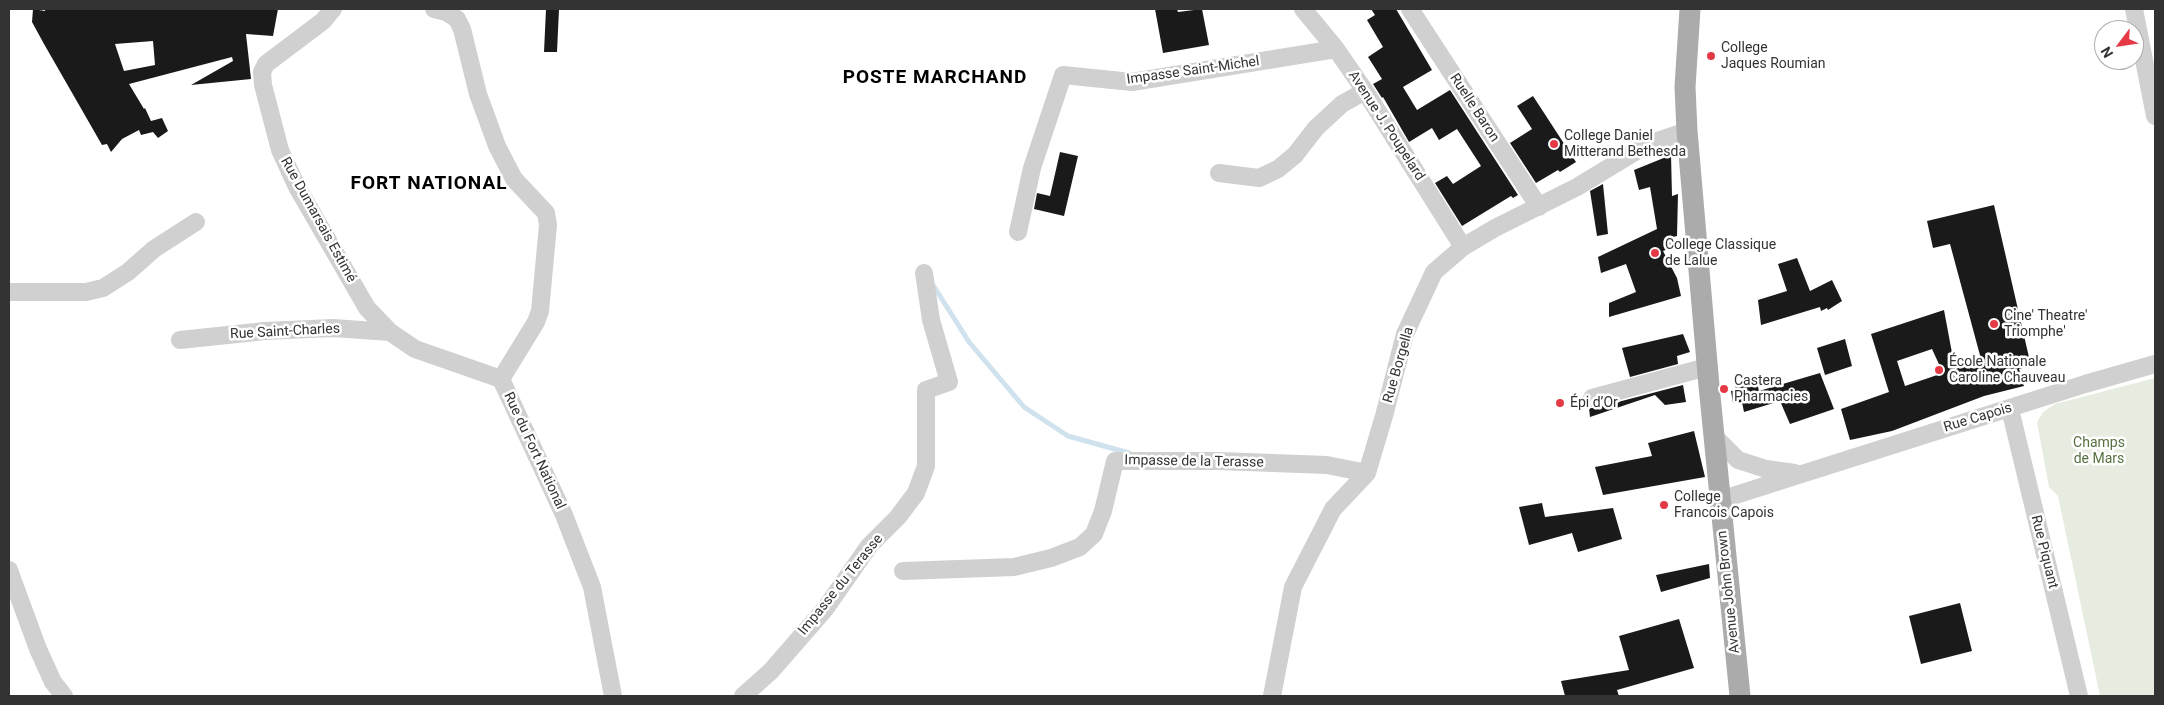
<!DOCTYPE html>
<html>
<head>
<meta charset="utf-8">
<style>
  body { margin:0 }
  #map { position:relative; width:2164px; height:705px; overflow:hidden; background:#fff; font-family:Roboto,sans-serif }
  canvas { display:block }
  .frame { position:absolute; inset:0; border:10px solid #333; pointer-events:none }
  .north { position:absolute; left:2094px; top:20px; width:50px; height:50px; box-sizing:border-box; background:#fff; border:1px solid #adadad; border-radius:50%; rotate:239deg; font-size:14px; font-weight:700; line-height:20px; text-align:center; color:#333 }
  .north::after { content:''; display:block; margin:auto; width:18px; height:22px; background:#e63946; clip-path:polygon(50% 0,100% 100%,50% 72%,0 100%) }
</style>
</head>
<body>
<div id="map">
<canvas width="2164" height="705"></canvas>
<div class="frame"></div>
<div class="north">N</div>
</div>
<script>
const ctx = document.querySelector('canvas').getContext('2d');
ctx.lineJoin = 'round';
function fill(path, color) {
  ctx.fillStyle = color;
  ctx.fill(path, 'evenodd');
}
function toPath(rows) {
  const path = new Path2D();
  for (const r of rows) {
    path.moveTo(r[0], r[1]);
    for (let i = 2; i < r.length; i += 2) path.lineTo(r[i], r[i + 1]);
  }
  return path;
}
function stroke(path, color, width, dash) {
  ctx.strokeStyle = color;
  ctx.lineWidth = width;
  ctx.lineCap = dash ? 'butt' : 'round';
  ctx.setLineDash(dash || []);
  ctx.stroke(path);
}
function drawText(font, color, halo, rows, align = 'center') {
  ctx.font = font + ' Roboto,sans-serif';
  ctx.lineWidth = 5;
  ctx.setLineDash([]);
  ctx.textBaseline = 'middle';
  ctx.strokeStyle = halo;
  ctx.fillStyle = color;
  for (const [text, x, y, turn = 0] of rows) {
    ctx.save();
    ctx.translate(x, y);
    ctx.rotate((+turn || 0) * Math.PI / 180);
    ctx.textAlign = isNaN(turn) ? turn : align;
    if (halo) ctx.strokeText(text, 0, 0);
    ctx.fillText(text, 0, 0);
    ctx.restore();
  }
}
const green = toPath([
  [2155,378,2155,696,2100,696,2058,496,2049,487,2037,422,2043,412,2055,404]
]);
const stream = toPath([
  [933,285,969,342,1024,407,1068,436,1129,453]
]);
const building = toPath([
  [33,9,45,11,45,9,278,9,273,36,246,34,251,79,191,85,233,61,232,57,129,84,144,109,145,108,151,121,162,118,168,131,158,138,153,132,141,135,139,130,122,139,111,152,107,144,102,145,44,44,32,22],
  [153,41,155,65,124,71,115,44],
  [546,9,559,9,557,52,544,52],
  [1155,9,1177,9,1178,12,1202,9,1209,45,1163,53],
  [1371,9,1396,9,1432,70,1403,87,1417,110,1450,90,1518,195,1513,198,1511,196,1462,226,1435,183,1447,176,1453,184,1481,166,1457,129,1439,140,1432,128,1409,142,1383,97,1382,98,1373,84,1382,79,1368,57,1383,47,1367,20,1375,15],
  [1533,96,1576,162,1560,172,1558,170,1536,183,1510,143,1532,129,1517,106],
  [1060,152,1078,156,1064,216,1034,209,1037,193,1050,196],
  [1671,155,1672,196,1678,194,1677,236,1673,237,1674,247,1663,251,1677,278,1681,296,1609,317,1609,303,1636,292,1626,264,1601,273,1598,257,1657,229,1650,187,1639,190,1634,170],
  [1603,184,1608,234,1597,236,1590,191],
  [1994,205,2031,366,2019,369,2024,386,1984,396,1892,431,1850,440,1841,409,1889,392,1871,334,1944,310,1955,369,1981,359,1950,244,1933,248,1927,221],
  [1932,349,1943,373,1905,386,1897,361],
  [1797,258,1810,291,1832,280,1842,301,1828,310,1827,308,1821,311,1820,307,1761,325,1758,300,1787,291,1778,264],
  [1683,334,1690,352,1677,356,1678,364,1630,377,1622,348],
  [1845,339,1852,366,1825,375,1817,348],
  [1820,373,1834,409,1790,424,1780,401,1744,412,1742,402,1733,403,1731,391,1736,390,1735,385,1757,383,1759,391],
  [1683,385,1686,402,1665,405,1655,395,1590,417,1589,408,1595,408],
  [1694,431,1705,477,1603,495,1595,467,1652,456,1648,443],
  [1542,503,1545,517,1613,508,1622,539,1578,552,1572,533,1529,545,1519,507],
  [1709,564,1710,578,1661,592,1656,575],
  [1960,603,1972,651,1921,664,1909,616],
  [1679,619,1694,668,1617,690,1619,696,1565,696,1561,681,1629,670,1619,636]
]);
const minor = toPath([
  [333,9,323,21,266,64,262,72,263,85,280,150,297,187,367,308,390,332,415,349,501,379],
  [434,9,446,12,457,19,462,29,478,94,497,146,514,179,546,213,548,225,540,311,536,322,501,379,564,515,592,587,613,696],
  [1303,9,1336,49,1365,91,1463,247],
  [1410,9,1539,207],
  [2134,9,2155,116],
  [1219,173,1259,178,1278,169,1295,155,1316,128,1342,104,1365,91],
  [1018,232,1032,168,1063,75,1132,82,1336,49],
  [9,292,86,292,103,288,128,272,154,249,196,222],
  [180,340,265,331,333,328,390,332],
  [1592,398,1707,367],
  [2010,409,2079,696],
  [1715,437,1738,460,1766,469,1795,473],
  [1720,500,2085,384,2155,364],
  [9,570,38,649,53,682,64,696],
  [903,571,1014,567,1051,558,1080,547,1094,534,1103,511,1115,461,1219,461,1327,465,1367,473],
  [743,696,771,671,825,609,869,546,898,517,916,493,926,466,926,390,949,382,931,320,924,273],
  [1272,696,1293,587,1333,509,1367,473,1384,416,1405,334,1434,272,1463,247,1495,228,1577,187,1648,144,1687,131]
]);
const major = toPath([
  [1690,9,1685,87,1687,131,1709,386,1740,696]
]);
const markers = [
  [1711,56,5,"#e63946"],
  [1554,144,5,"#e63946"],
  [1655,253,5,"#e63946"],
  [1994,324,5,"#e63946"],
  [1939,370,5,"#e63946"],
  [1724,389,5,"#e63946"],
  [1560,403,5,"#e63946"],
  [1664,505,5,"#e63946"]
];
const poiNames = [
  ["College",1721,48],
  ["Jaques Roumian",1721,64],
  ["College Daniel",1564,136],
  ["Mitterand Bethesda",1564,152],
  ["College Classique",1665,245],
  ["de Lalue",1665,261],
  ["Cine' Theatre'",2004,316],
  ["Triomphe'",2004,332],
  ["École Nationale",1949,362],
  ["Caroline Chauveau",1949,378],
  ["Castera",1734,381],
  ["Pharmacies",1734,397],
  ["Épi d’Or",1570,403],
  ["College",1674,497],
  ["Francois Capois",1674,513]
];
const streetNames = [
  ["Impasse Saint-Michel",1193,71,-8],
  ["Ruelle Baron",1474,108,57],
  ["Avenue J. Poupelard",1386,126,57],
  ["Rue Dumarsais Estimé",318,220,61],
  ["Rue Saint-Charles",285,332,-3],
  ["Rue Borgella",1399,365,-74],
  ["Rue Capois",1978,418,-17],
  ["Rue du Fort National",534,451,65],
  ["Impasse de la Terasse",1194,462,1],
  ["Rue Piquant",2044,552,76],
  ["Impasse du Terasse",841,585,-51],
  ["Avenue John Brown",1729,592,-96]
];
const parkNames = [
  ["Champs",2099,443],
  ["de Mars",2099,459]
];
const districtNames = [
  ["POSTE MARCHAND",935,78],
  ["FORT NATIONAL",429,184]
];
fill(green, '#e6ecdf');
stroke(stream, '#cfe2ee', 5);
fill(building, '#1a1a1a');
stroke(minor, '#d0d0d0', 18);
stroke(major, '#ababab', 21);
for (const [x, y, r, color] of markers) {
  const dot = new Path2D();
  dot.arc(x, y, r, 0, 2 * Math.PI);
  ctx.fillStyle = color;
  ctx.fill(dot);
  stroke(dot, '#fff', 2);
}
drawText('14px', '#333', '#fff', poiNames, 'left');
drawText('14px', '#333', '#fff', streetNames);
drawText('14px', '#56703f', '#fff', parkNames);
ctx.letterSpacing = '1px';
drawText('bold 19px', '#000', '#fff', districtNames);
ctx.letterSpacing = '0px';
</script>
</body>
</html>
